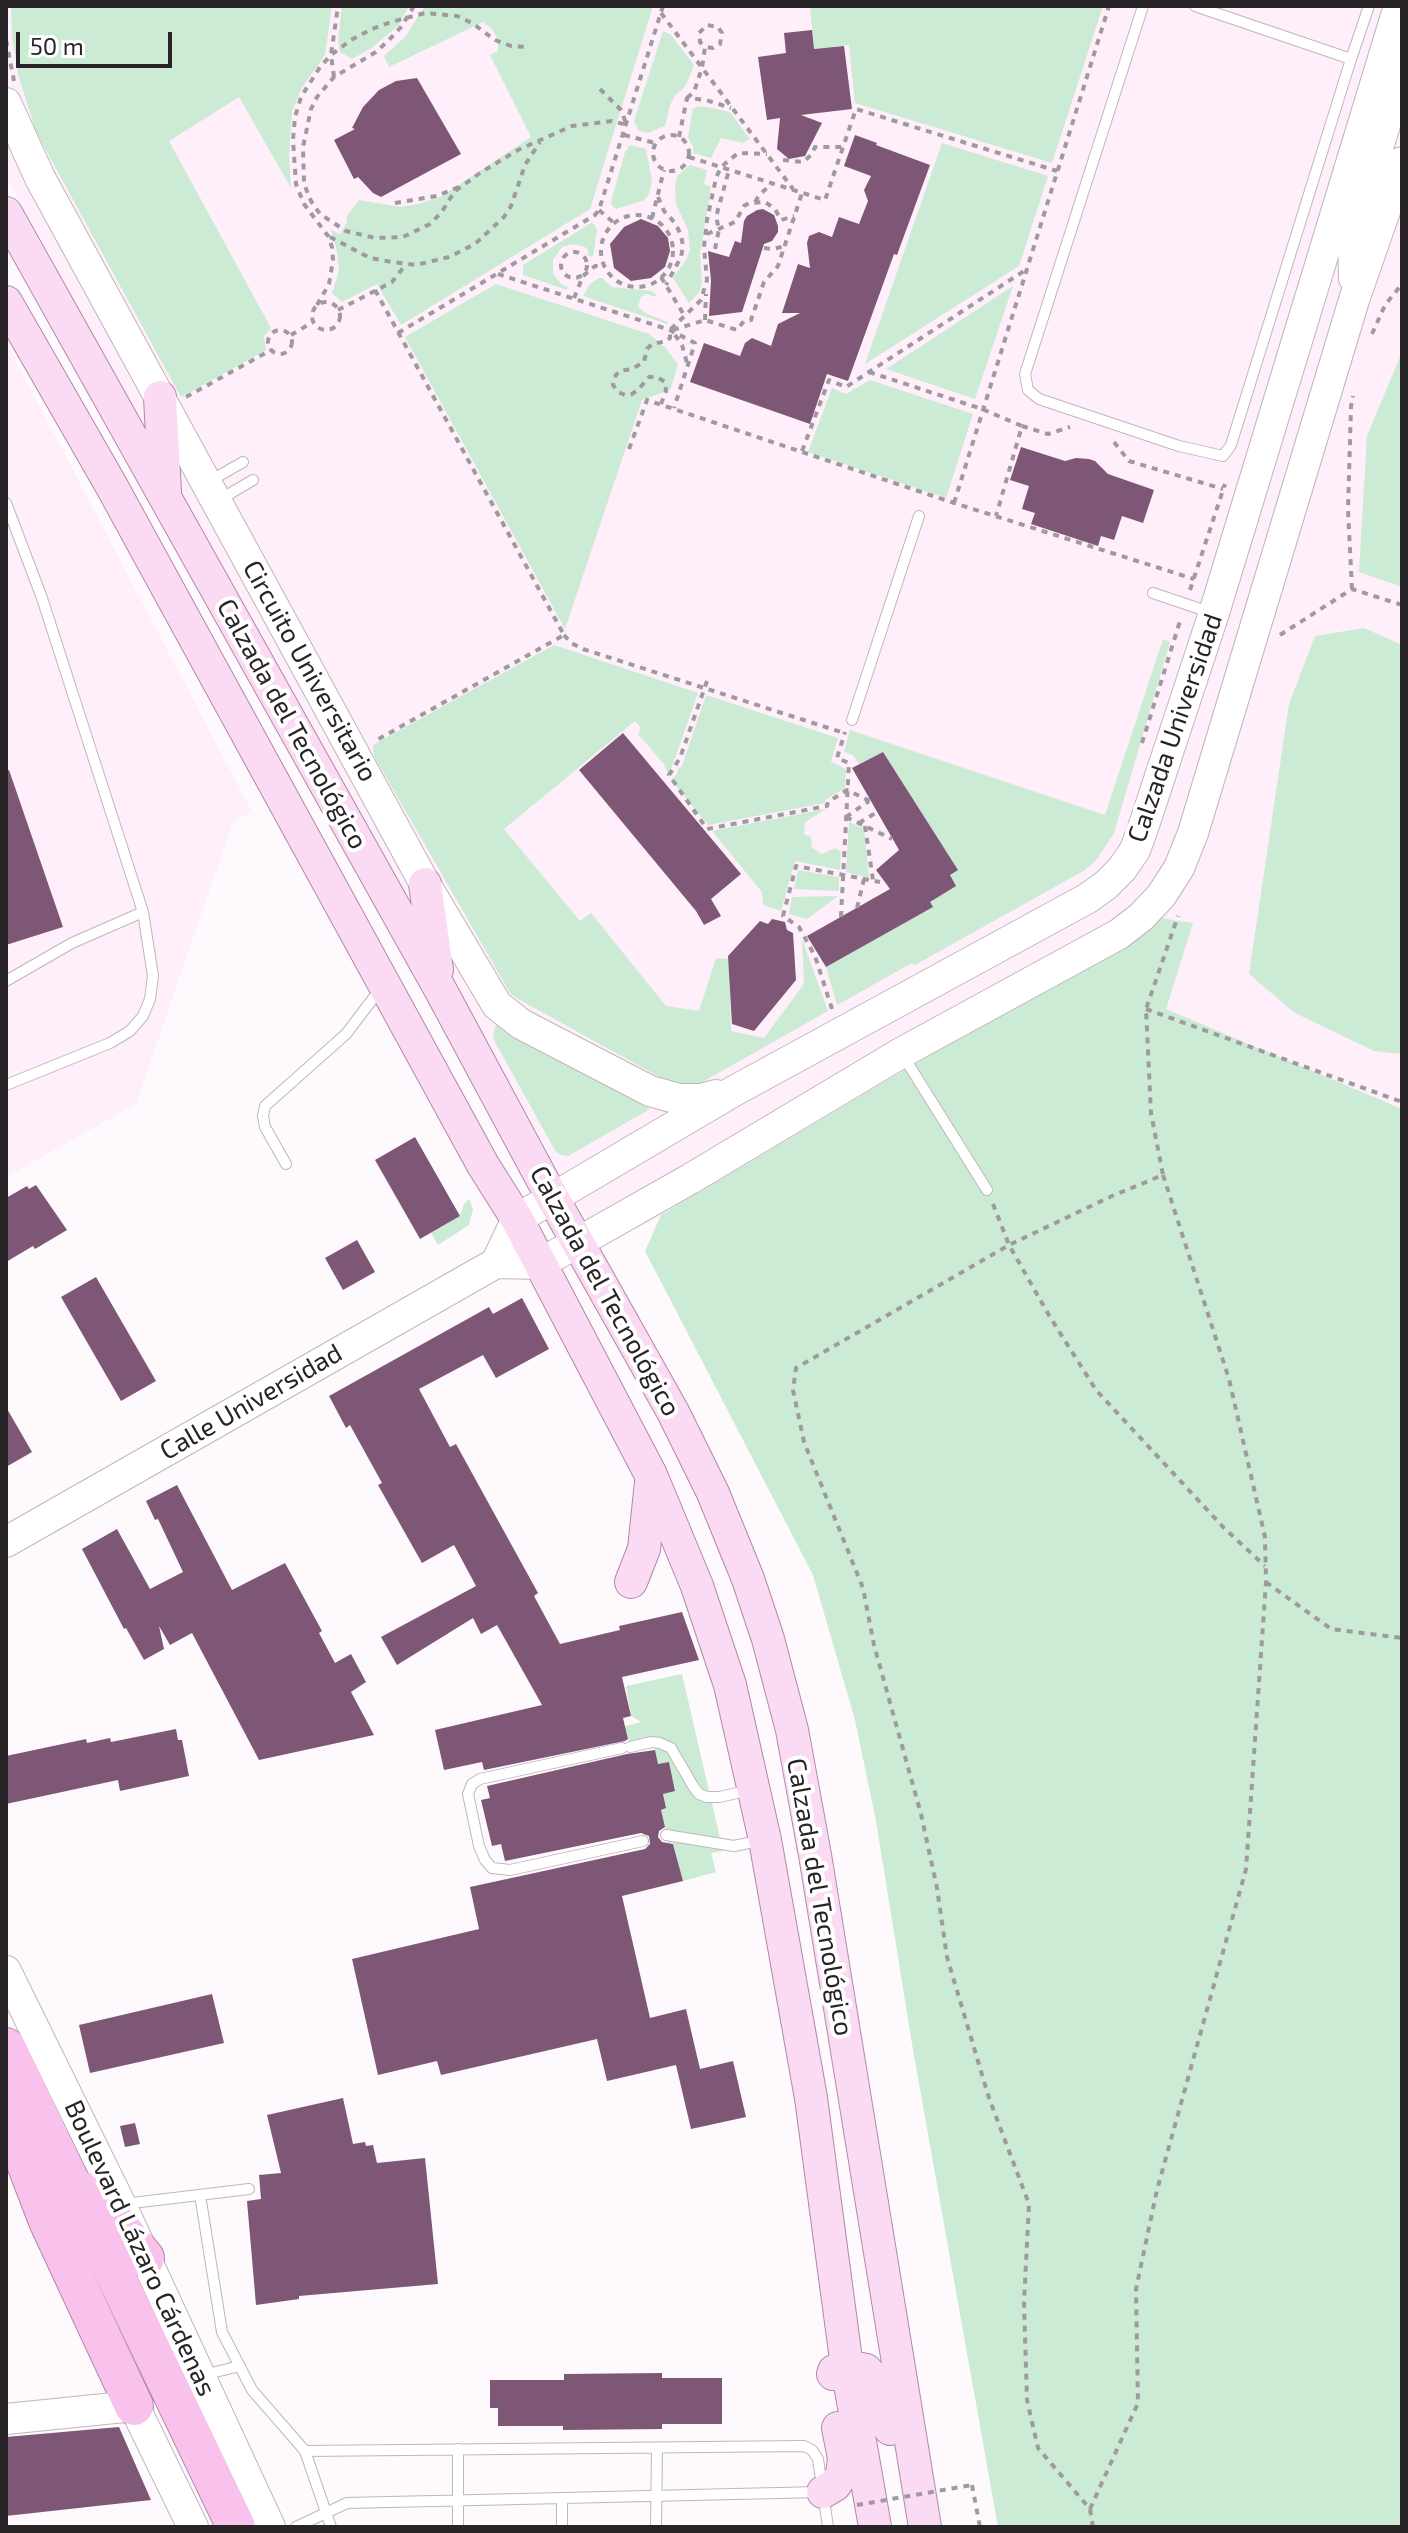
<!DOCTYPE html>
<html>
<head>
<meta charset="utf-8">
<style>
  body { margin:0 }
  #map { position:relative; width:1408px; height:2533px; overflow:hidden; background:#fef9fd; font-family:"Exo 2",sans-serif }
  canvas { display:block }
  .frame { position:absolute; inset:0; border:8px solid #272326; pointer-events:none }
  .scale { position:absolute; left:16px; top:32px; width:156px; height:36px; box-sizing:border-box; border:4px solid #272326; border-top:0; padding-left:10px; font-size:24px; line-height:28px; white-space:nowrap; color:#272326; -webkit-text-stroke:6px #fff; paint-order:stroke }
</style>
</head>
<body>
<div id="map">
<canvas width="1408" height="2533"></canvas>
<div class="frame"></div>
<div class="scale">50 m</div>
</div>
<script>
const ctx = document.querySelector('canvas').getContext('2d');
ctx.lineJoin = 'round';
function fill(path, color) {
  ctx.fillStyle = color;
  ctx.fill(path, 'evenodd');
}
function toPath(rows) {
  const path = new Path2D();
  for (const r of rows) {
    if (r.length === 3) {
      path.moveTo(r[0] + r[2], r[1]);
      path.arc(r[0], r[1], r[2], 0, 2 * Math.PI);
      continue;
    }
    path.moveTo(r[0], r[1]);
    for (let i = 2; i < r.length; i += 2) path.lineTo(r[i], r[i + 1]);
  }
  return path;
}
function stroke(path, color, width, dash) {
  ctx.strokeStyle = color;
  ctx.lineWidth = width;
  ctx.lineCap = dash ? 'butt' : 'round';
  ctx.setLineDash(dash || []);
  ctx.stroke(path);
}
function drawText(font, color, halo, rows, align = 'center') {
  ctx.font = font + ' "Exo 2",sans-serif';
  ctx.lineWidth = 8;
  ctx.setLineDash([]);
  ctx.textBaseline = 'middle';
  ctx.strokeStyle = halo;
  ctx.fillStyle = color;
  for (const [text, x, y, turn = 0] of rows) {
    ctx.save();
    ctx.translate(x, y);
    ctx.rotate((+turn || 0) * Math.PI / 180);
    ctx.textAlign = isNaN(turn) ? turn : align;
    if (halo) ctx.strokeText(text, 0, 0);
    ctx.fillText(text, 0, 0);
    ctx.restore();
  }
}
const built = toPath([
  [6,6,1402,6,1402,1134,780,1159,654,1219,603,1247,344,792,6,176],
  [6,342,252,812,233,822,136,1104,6,1177]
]);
const green = toPath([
  [11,6,332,6,325,55,301,89,292,112,289,154,291,188,239,97,169,141,271,328,264,336,266,350,181,397,36,132,18,74,12,36],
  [342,6,409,6,398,26,370,49,352,59,340,52,338,40],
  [425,6,653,6,590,209,401,325,377,284,342,302,332,293,339,271,337,251,331,230,340,234,347,222,347,216,359,200,400,207,419,204,442,196,531,137,490,55,498,51,498,40,492,29,483,22,389,67,384,56,405,37],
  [810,6,1103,6,1052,163,855,103,849,45,814,49],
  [663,31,671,35,694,65,686,85,675,96,670,105,665,126,648,133,639,131,634,121],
  [701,106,730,112,750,139,743,143,721,138,711,158,693,153,693,147,688,137,693,108],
  [942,143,1048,176,1019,266,865,364],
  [630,145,646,149,652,180,649,194,643,201,615,209,611,203,612,198,625,152],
  [690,165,707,170,704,184,711,187,700,254,702,282,700,291,689,303,673,278,686,260,690,250,688,230,676,204,675,187,677,176],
  [591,223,594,224,597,230,593,257,588,256,588,250,585,247,573,244,562,247,553,260,553,274,561,284,568,287,567,290,523,275,523,265],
  [599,278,602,278,612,287,652,291,658,297,646,294,641,297,638,306,645,313,668,322,667,324,583,296,590,284],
  [496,284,649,334,666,348,678,365,670,390,642,400,565,629,405,337],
  [1013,286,975,399,886,369,949,328],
  [1402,352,1402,587,1359,572,1367,436],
  [870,380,973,414,946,498,808,452,832,388,846,394],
  [1364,628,1402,645,1402,1054,1374,1051,1295,1013,1249,974,1289,704,1315,636],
  [1163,639,1170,642,1114,833,1097,859,1085,870,915,965,912,963,837,1005,826,967,932,907,930,902,955,886,950,875,958,870,883,752,859,764,853,755,844,752,850,730,1105,815],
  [554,645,698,693,669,775,663,763,638,734,641,728,635,721,504,829,580,921,591,913,666,1006,699,1011,716,958,729,959,731,1031,764,1038,804,984,802,939,828,1011,697,1085,682,1085,665,1080,518,999,510,993,374,756,373,745],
  [706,695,838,738,831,762,846,769,845,788,825,800,825,803,708,825,671,780,677,774,678,769,682,766],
  [826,809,805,822,804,834,811,837,812,848,822,854,835,848,841,852,840,870,795,861,781,911,763,905,762,892,712,831],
  [849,822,864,829,869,878,846,872],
  [798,870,839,877,839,891,794,889],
  [838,896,807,919,789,914,792,897],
  [1160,918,1193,923,1166,1009,1402,1109,1402,2527,998,2527,913,2050,876,1821,855,1720,813,1575,645,1251,661,1215],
  [496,1024,511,1034,650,1109,568,1156,561,1155,556,1152,495,1042,493,1036],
  [469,1199,473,1209,469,1225,438,1245,431,1233,460,1216,464,1204],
  [682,1674,723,1851,711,1853,716,1872,683,1881,673,1842,668,1843,661,1810,666,1808,663,1794,675,1790,669,1762,658,1764,654,1746,631,1751,625,1726,641,1722,631,1716,626,1686]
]);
const building = toPath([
  [812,30,814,49,844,46,852,109,801,115,822,123,805,156,789,159,777,149,780,118,767,120,758,57,786,53,784,33],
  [417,78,461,154,381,197,373,193,358,177,354,179,334,140,355,129,352,128,363,107,379,90,396,81],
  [855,135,877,143,876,145,930,165,897,255,894,254,848,381,827,374,810,424,690,382,704,343,740,356,745,343,752,338,771,346,778,324,800,313,782,313,798,264,810,268,807,243,809,236,819,232,832,237,839,217,859,224,868,201,864,190,871,176,844,166],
  [763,209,774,215,778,226,778,232,772,241,764,244,742,312,709,316,711,280,708,251,729,257,735,241,741,243,744,221,747,216,757,210],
  [641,219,658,226,668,238,670,251,665,267,651,278,631,281,614,268,610,244,624,227],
  [1021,447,1065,461,1076,458,1089,459,1095,461,1108,474,1154,490,1143,523,1122,516,1114,540,1101,536,1098,546,1031,524,1035,513,1022,509,1029,486,1010,480],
  [623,733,741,874,711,899,721,916,704,925,696,911,579,770],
  [883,752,958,870,950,875,956,886,930,902,933,907,826,967,807,936,890,889,876,870,899,850,852,768],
  [9,770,63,927,6,945,6,771],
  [772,919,785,922,787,930,793,933,796,980,754,1031,732,1024,728,956,760,921,768,924],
  [415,1137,460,1216,420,1239,375,1160],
  [36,1185,67,1230,35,1249,33,1246,6,1262,6,1198,27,1186,29,1189],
  [357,1240,375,1272,343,1290,325,1258],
  [96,1277,156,1381,121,1401,61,1297],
  [522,1298,549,1349,496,1378,483,1355,419,1389,450,1447,456,1444,538,1593,534,1596,560,1644,620,1630,619,1626,682,1612,699,1660,622,1677,631,1716,623,1718,628,1739,625,1741,484,1770,482,1762,444,1770,435,1730,542,1705,497,1625,481,1634,473,1618,397,1665,381,1637,476,1586,454,1545,422,1563,378,1485,382,1483,350,1425,346,1428,329,1396,489,1307,493,1314],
  [6,1407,32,1452,6,1467],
  [177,1485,232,1590,285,1563,322,1631,319,1633,335,1663,351,1654,366,1682,351,1692,374,1735,259,1760,192,1633,170,1645,159,1626,164,1649,144,1660,126,1628,124,1629,82,1549,117,1529,150,1589,183,1572,158,1519,155,1520,146,1501],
  [176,1729,178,1740,182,1740,189,1776,120,1791,118,1780,6,1804,6,1756,86,1739,87,1743,110,1738,111,1742],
  [655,1750,658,1764,669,1762,675,1791,663,1794,666,1808,661,1810,665,1827,659,1831,658,1837,662,1842,673,1844,683,1881,622,1896,650,2018,686,2009,700,2069,733,2061,746,2117,691,2129,676,2065,607,2081,597,2039,441,2075,437,2061,378,2075,352,1959,479,1929,470,1887,645,1849,650,1844,649,1836,641,1833,505,1861,501,1844,492,1846,481,1800,490,1798,487,1786,627,1754],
  [212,1994,224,2043,90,2073,79,2025],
  [343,2098,353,2144,365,2142,366,2146,373,2145,377,2163,425,2158,438,2284,299,2296,299,2299,256,2305,247,2201,261,2199,259,2175,281,2173,267,2115],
  [135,2123,140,2144,125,2147,120,2126],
  [662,2373,662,2378,722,2378,722,2424,662,2424,662,2429,563,2430,563,2426,498,2426,498,2408,490,2408,490,2380,564,2380,564,2374],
  [119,2427,151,2500,6,2516,6,2437]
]);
const path = toPath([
  [414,6,401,27,389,40,376,52,334,77,317,97,311,109,303,147,304,184,311,201,320,214,346,231,375,238,403,237,430,224,441,213,455,191,480,173,518,150,572,126,612,121,627,125],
  [661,13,793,189],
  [6,40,14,81],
  [334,77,331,55,338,6],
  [600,89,621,110,626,123],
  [687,98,694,92,702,68,705,47,700,42,699,33,707,25,718,27,722,33,720,44,713,48,705,47],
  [671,153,18],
  [624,135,655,143],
  [679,137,687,98,706,100,731,108],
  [689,157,825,200,856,109,1057,171],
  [783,160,803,162,811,155,815,147,843,147],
  [658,197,664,211,675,223,681,235,683,246,681,257,666,285],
  [755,202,760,194,772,184],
  [395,203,437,196,459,187],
  [599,210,614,223],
  [637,251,36],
  [652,218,664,170],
  [707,234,735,222,744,206,749,203,765,202,775,209,781,220,794,216],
  [330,237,370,258,392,262,416,265,449,257,475,244,504,217,511,206,525,165,540,142],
  [764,248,773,249,785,246],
  [715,249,719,229,716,217,729,170],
  [574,265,13],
  [498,274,670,330,695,343,674,408],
  [661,277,684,315],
  [375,290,564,635,375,741],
  [574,298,583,276,595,266,605,266],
  [326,316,14],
  [317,305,329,284,333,260,332,247,328,236,304,204,296,184,293,140,295,117,301,97,320,67,331,55,351,40,372,29,391,22,425,13,457,16,472,23,495,40,511,46,529,47],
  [338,310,392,282,406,264],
  [705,320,706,294],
  [280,342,12],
  [673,330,705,320,737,330,744,321,751,320,764,282,778,266,802,193],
  [398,333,595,215,599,210,663,6],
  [1372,334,1385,305,1402,284],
  [291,335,313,322],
  [675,335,682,345,687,363],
  [869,372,982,409,1022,426,996,516],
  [186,397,271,350],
  [661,404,666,391,665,382,657,377,649,377,638,390,632,394,625,395,618,392,613,385,614,378,619,371,632,369,644,362,647,349,652,344,667,341,670,338,670,330,701,300,707,280,704,247,707,220,716,178,721,167,738,153,767,154],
  [1022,426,1048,434,1070,427],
  [1114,442,1129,461,1223,489],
  [629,449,647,400,954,503,1194,579],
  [802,451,829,380,846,387,1024,271],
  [954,503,1109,6],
  [1352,589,1348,510,1351,407,1353,396],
  [1190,590,1225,484],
  [564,635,571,643,583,649,844,733],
  [1280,635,1352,589,1402,605],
  [707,681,680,758,669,775,707,829,827,806,828,802,847,790,872,802],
  [1142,743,1181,618],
  [846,817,892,839],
  [846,817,869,801],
  [859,823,877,812],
  [865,826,873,880],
  [857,908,864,879],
  [841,917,849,763,837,758,845,732],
  [832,1009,815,956,799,927,783,916,796,866,880,882],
  [1146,1009,1402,1102],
  [993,1204,1009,1245,1050,1317,1096,1390,1224,1528,1265,1566],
  [1266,1582,1331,1629,1402,1638],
  [972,2485,980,2527],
  [1090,2509,1138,2403,1136,2289,1157,2190,1246,1869,1266,1582,1265,1537,1229,1379,1163,1175],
  [1093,2527,1090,2509,1038,2448,1027,2400,1024,2302,1029,2204,989,2098,947,1957,937,1888,921,1814,874,1645,863,1588,804,1442,793,1390,796,1368,1009,1245,1112,1196,1163,1175,1151,1113,1146,1009,1178,916]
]);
const lane = toPath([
  [1143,6,1025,374,1028,390,1039,399,1179,446,1223,456,1231,445,1351,59,1369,6],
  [1195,6,1351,59],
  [210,481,243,462],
  [219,500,253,480],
  [6,503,42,598,143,912,153,976,150,999,143,1016,130,1031,110,1043,6,1085],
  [1153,593,1212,613],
  [852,720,919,516],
  [6,981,72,943,143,912],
  [902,1054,987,1190],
  [286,1164,265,1127,263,1116,265,1106,346,1034,381,988],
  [630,1747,652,1742,660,1743,671,1748,693,1786,699,1794,707,1797,719,1797,742,1792,746,1785],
  [622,1748,480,1779,472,1784,468,1794,479,1846,485,1860,492,1868,510,1870,643,1841],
  [666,1835,734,1846,763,1840],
  [200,2195,222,2332,252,2390,305,2451,331,2527],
  [124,2204,249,2189],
  [203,2375,240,2366],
  [458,2449,458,2527],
  [305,2451,804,2446,812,2450,818,2459,828,2527],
  [296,2527,347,2503,821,2492],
  [562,2527,562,2498],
  [656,2527,657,2448]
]);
const secondary = toPath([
  [6,103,40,178,425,884,497,1005,521,1024,650,1091,679,1099,701,1099,716,1095],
  [1354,278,1353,229,1402,69],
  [496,1263,517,1219,734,1091,1088,898,1106,885,1122,869,1135,850,1143,828,1214,613,1399,6],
  [6,1542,496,1263,539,1264,577,1243,690,1179,901,1053,1119,934,1141,917,1161,896,1179,868,1193,833,1354,300,1402,162],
  [6,1971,121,2205,270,2527],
  [6,2419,134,2406,193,2527]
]);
const primary = toPath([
  [6,213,440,989,542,1179,673,1412,713,1493,748,1579,768,1639,792,1730,815,1855,925,2527],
  [6,302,111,485,483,1165,517,1219,651,1475,697,1586,730,1685,765,1840,811,2098,847,2367,875,2527],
  [160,397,165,492],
  [425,884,437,970],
  [631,1582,644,1549,651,1482],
  [833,2374,834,2371,847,2367,856,2368,866,2370,874,2379,884,2397,890,2429],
  [823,2492,835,2485,842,2474,844,2458,838,2428]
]);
const highway = toPath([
  [6,2047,236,2527],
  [10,2089,25,2161,48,2221,134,2406],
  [91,2192,145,2258]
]);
const pathBridge = toPath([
  [857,2505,972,2485]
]);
const streetNames = [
  ["Circuito Universitario",310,671,61],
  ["Calzada del Tecnológico",292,724,61],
  ["Calzada Universidad",1175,728,-71],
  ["Calzada del Tecnológico",605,1291,61],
  ["Calle Universidad",251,1402,-30],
  ["Calzada del Tecnológico",820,1897,80],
  ["Boulevard Lázaro Cárdenas",140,2248,65]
];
fill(built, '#feeffa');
fill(green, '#ccebd4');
fill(building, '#7d5775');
stroke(lane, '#c0b6bd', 12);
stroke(secondary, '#c0b6bd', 32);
stroke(primary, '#af8aa7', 34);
stroke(highway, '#af8aa7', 40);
stroke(path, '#9f9a9e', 4, [6, 6]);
stroke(lane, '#fff', 10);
stroke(secondary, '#fff', 30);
stroke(primary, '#fbdaf4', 32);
stroke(highway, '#f8c2ec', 38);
stroke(pathBridge, '#9f9a9e', 4, [6, 6]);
drawText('26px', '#272326', '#fff', streetNames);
</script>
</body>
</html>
